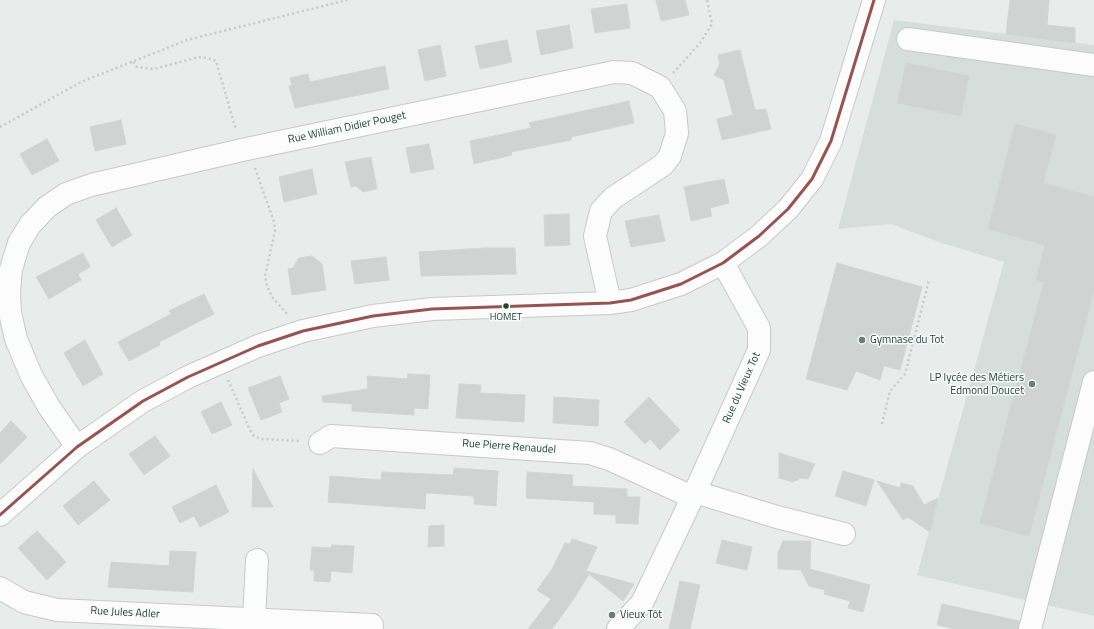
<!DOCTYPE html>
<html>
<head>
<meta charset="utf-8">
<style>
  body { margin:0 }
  canvas { display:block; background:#e8edeb }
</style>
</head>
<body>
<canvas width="1094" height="629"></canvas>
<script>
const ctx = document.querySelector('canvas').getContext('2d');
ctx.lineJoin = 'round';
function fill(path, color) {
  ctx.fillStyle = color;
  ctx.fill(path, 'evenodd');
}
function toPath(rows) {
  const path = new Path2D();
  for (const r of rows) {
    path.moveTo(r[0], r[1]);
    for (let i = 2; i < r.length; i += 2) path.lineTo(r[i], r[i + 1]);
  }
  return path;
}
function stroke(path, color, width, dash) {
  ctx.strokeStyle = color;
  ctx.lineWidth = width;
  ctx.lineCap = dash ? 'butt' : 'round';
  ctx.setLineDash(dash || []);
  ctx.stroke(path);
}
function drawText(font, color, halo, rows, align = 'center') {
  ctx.font = font + ' "Titillium Web",sans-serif';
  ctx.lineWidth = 3;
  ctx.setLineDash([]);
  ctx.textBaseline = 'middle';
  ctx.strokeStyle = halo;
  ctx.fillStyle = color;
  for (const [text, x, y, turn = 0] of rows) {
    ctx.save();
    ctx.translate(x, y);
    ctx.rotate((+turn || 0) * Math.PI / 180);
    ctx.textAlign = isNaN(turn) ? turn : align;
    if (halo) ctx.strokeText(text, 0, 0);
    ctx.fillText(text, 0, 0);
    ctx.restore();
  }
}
const built = toPath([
  [894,20,1094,45,1094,616,917,575,1004,262,939,242,891,224,838,229]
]);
const building = toPath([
  [656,0,685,0,689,15,661,21,656,0],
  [1010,0,1049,0,1047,25,1075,28,1075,43,1006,34,1010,0],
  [627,4,630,28,595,33,591,9,627,4],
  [569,25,573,48,541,55,536,31,569,25],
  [507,40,512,62,480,69,475,46,507,40],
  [440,45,446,76,425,81,418,50,440,45],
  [740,50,755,110,766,109,771,129,722,140,717,119,733,115,724,80,714,75,720,64,718,55,740,50],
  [906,63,969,76,961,116,898,103,906,63],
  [385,66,389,89,295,108,289,86,292,85,290,78,308,74,310,82,385,66],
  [629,101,634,123,571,137,571,140,511,152,512,155,474,164,470,141,531,128,529,123,629,101],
  [121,120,126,144,95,151,90,127,121,120],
  [1015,124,1056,135,1043,183,1094,197,1094,290,1029,536,980,523,1044,282,1036,280,1045,245,988,229,1015,124],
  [47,139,59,161,32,175,20,154,47,139],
  [429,144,434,169,411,173,406,148,429,144],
  [371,157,377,189,363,192,356,186,351,187,345,162,371,157],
  [312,169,317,194,284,202,279,177,312,169],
  [724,179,729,203,710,208,712,216,691,221,684,187,724,179],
  [116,208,132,235,112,247,96,220,116,208],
  [569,214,570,245,545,246,544,215,569,214],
  [659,215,665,241,631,247,625,221,659,215],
  [485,248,515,248,516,274,421,276,419,252,485,248],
  [83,253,90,267,78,274,81,280,49,299,36,277,83,253],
  [312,256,322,264,326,290,292,295,288,269,293,268,299,258,312,256],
  [386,257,389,280,355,284,351,261,386,257],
  [837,263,922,287,900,370,884,366,880,380,856,371,847,390,806,379,837,263],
  [204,294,214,314,159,342,160,345,129,361,118,342,171,314,169,311,204,294],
  [85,340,103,374,83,386,64,353,85,340],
  [408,374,430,375,428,409,414,408,414,415,352,411,352,404,323,402,322,396,368,389,367,376,407,379,408,374],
  [280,376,289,399,279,403,282,412,261,420,248,388,280,376],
  [459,384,481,385,480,393,525,395,524,422,456,418,459,384],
  [554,397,599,400,598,426,553,423,554,397],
  [649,397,680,430,660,450,650,439,645,444,624,422,649,397],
  [221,402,232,425,212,434,201,412,221,402],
  [11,421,27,437,0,464,0,433,11,421],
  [155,436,170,456,144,475,129,454,155,436],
  [779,453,815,464,808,479,801,478,793,482,779,478,779,453],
  [454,468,498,471,496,506,474,504,474,496,426,493,425,509,328,502,330,476,381,480,382,472,453,475,454,468],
  [253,469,273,507,252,507,253,469],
  [843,471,874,480,866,506,835,496,843,471],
  [527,472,573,475,572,486,627,489,627,497,640,497,638,524,616,523,616,515,594,514,594,502,526,498,527,472],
  [94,481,110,500,78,525,63,506,94,481],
  [877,481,900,488,901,483,913,486,924,505,938,498,930,532,908,517,903,520,877,481],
  [216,485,229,512,200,527,194,516,180,523,172,507,216,485],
  [444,525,444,546,428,547,429,526,444,525],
  [37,531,66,562,47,580,18,548,37,531],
  [572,539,597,547,586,571,634,584,623,601,589,574,573,600,552,629,528,629,551,599,537,590,552,569,565,543,570,544,572,539],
  [722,540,752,547,747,570,716,563,722,540],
  [783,541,811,541,810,569,870,585,863,612,848,608,850,601,824,594,825,590,809,586,801,570,778,569,778,553,783,541],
  [332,545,354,546,352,573,331,571,330,582,314,581,314,570,310,570,312,547,331,548,332,545],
  [170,551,196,552,193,592,108,587,111,562,169,566,170,551],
  [680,581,700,585,690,629,669,629,680,581],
  [942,604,1019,621,1018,629,955,629,937,625,942,604]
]);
const path = toPath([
  [133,62,137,67,154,69,199,57,208,58,216,61,236,130],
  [673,73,700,43,712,24,707,0],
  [0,127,81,82,187,40,347,0],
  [255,168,274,222,275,231,265,276,267,286,272,297,288,315],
  [228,380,250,430,254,436,262,439,301,441],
  [882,424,890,391,905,374,929,280]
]);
const minor = toPath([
  [908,39,1094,65],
  [320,443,331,436,590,453,609,459,692,497],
  [77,447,49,407,31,375,16,339,10,313,9,293,11,269,19,243,30,225,47,207,66,194,91,185,242,150,614,72,632,73,660,87,675,111,677,133,670,156,663,165,613,198,601,211,595,236,610,303],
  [695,492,777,517,844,534],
  [0,515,77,447,143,401,188,377,258,346,303,331,373,316,432,309,610,303,631,300,681,284,723,263,759,236,788,209,812,179,831,141,874,0],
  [0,588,24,602,57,610,372,625],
  [254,619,257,560],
  [618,629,642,603,695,492,759,350,759,328,723,263],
  [1030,629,1094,382]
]);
const bus1 = toPath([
  [0,515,77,447,143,401,188,377,258,346,303,331,373,316,432,309,610,303,631,300,681,284,723,263,759,236,788,209,812,179,831,141,874,0]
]);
const markers = [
  [506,306,3.5,"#24423a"],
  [862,340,4,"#697e78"],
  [1032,384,4,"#697e78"],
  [612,615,4,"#697e78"]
];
const busNames = [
  ["HOMET",506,318]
];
const streetNames = [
  ["Rue William Didier Pouget",347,128,-12],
  ["Rue du Vieux Tot",742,388,-66],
  ["Rue Pierre Renaudel",509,447,4],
  ["Rue Jules Adler",125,613,3]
];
const poiNames = [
  ["Gymnase du Tot",870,340],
  ["LP lycée des Métiers",1024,378,"right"],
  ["Edmond Doucet",1024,391,"right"],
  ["Vieux Tôt",620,615]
];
fill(built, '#d6dedb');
fill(building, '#cfd4d2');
stroke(building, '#d1d6d4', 1);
stroke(minor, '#c5cac8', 24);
stroke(path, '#c3ccca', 2.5, [2, 3]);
stroke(minor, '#fcfcfc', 22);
stroke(bus1, '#985350', 3);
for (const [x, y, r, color] of markers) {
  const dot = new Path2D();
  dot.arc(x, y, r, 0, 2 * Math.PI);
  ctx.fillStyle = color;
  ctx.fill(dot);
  stroke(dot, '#f7fbf9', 1.5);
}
drawText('10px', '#24423a', '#f7fbf9', busNames);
drawText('11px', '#24423a', '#f7fbf9', streetNames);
drawText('11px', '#24423a', '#f7fbf9', poiNames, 'left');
</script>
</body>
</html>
